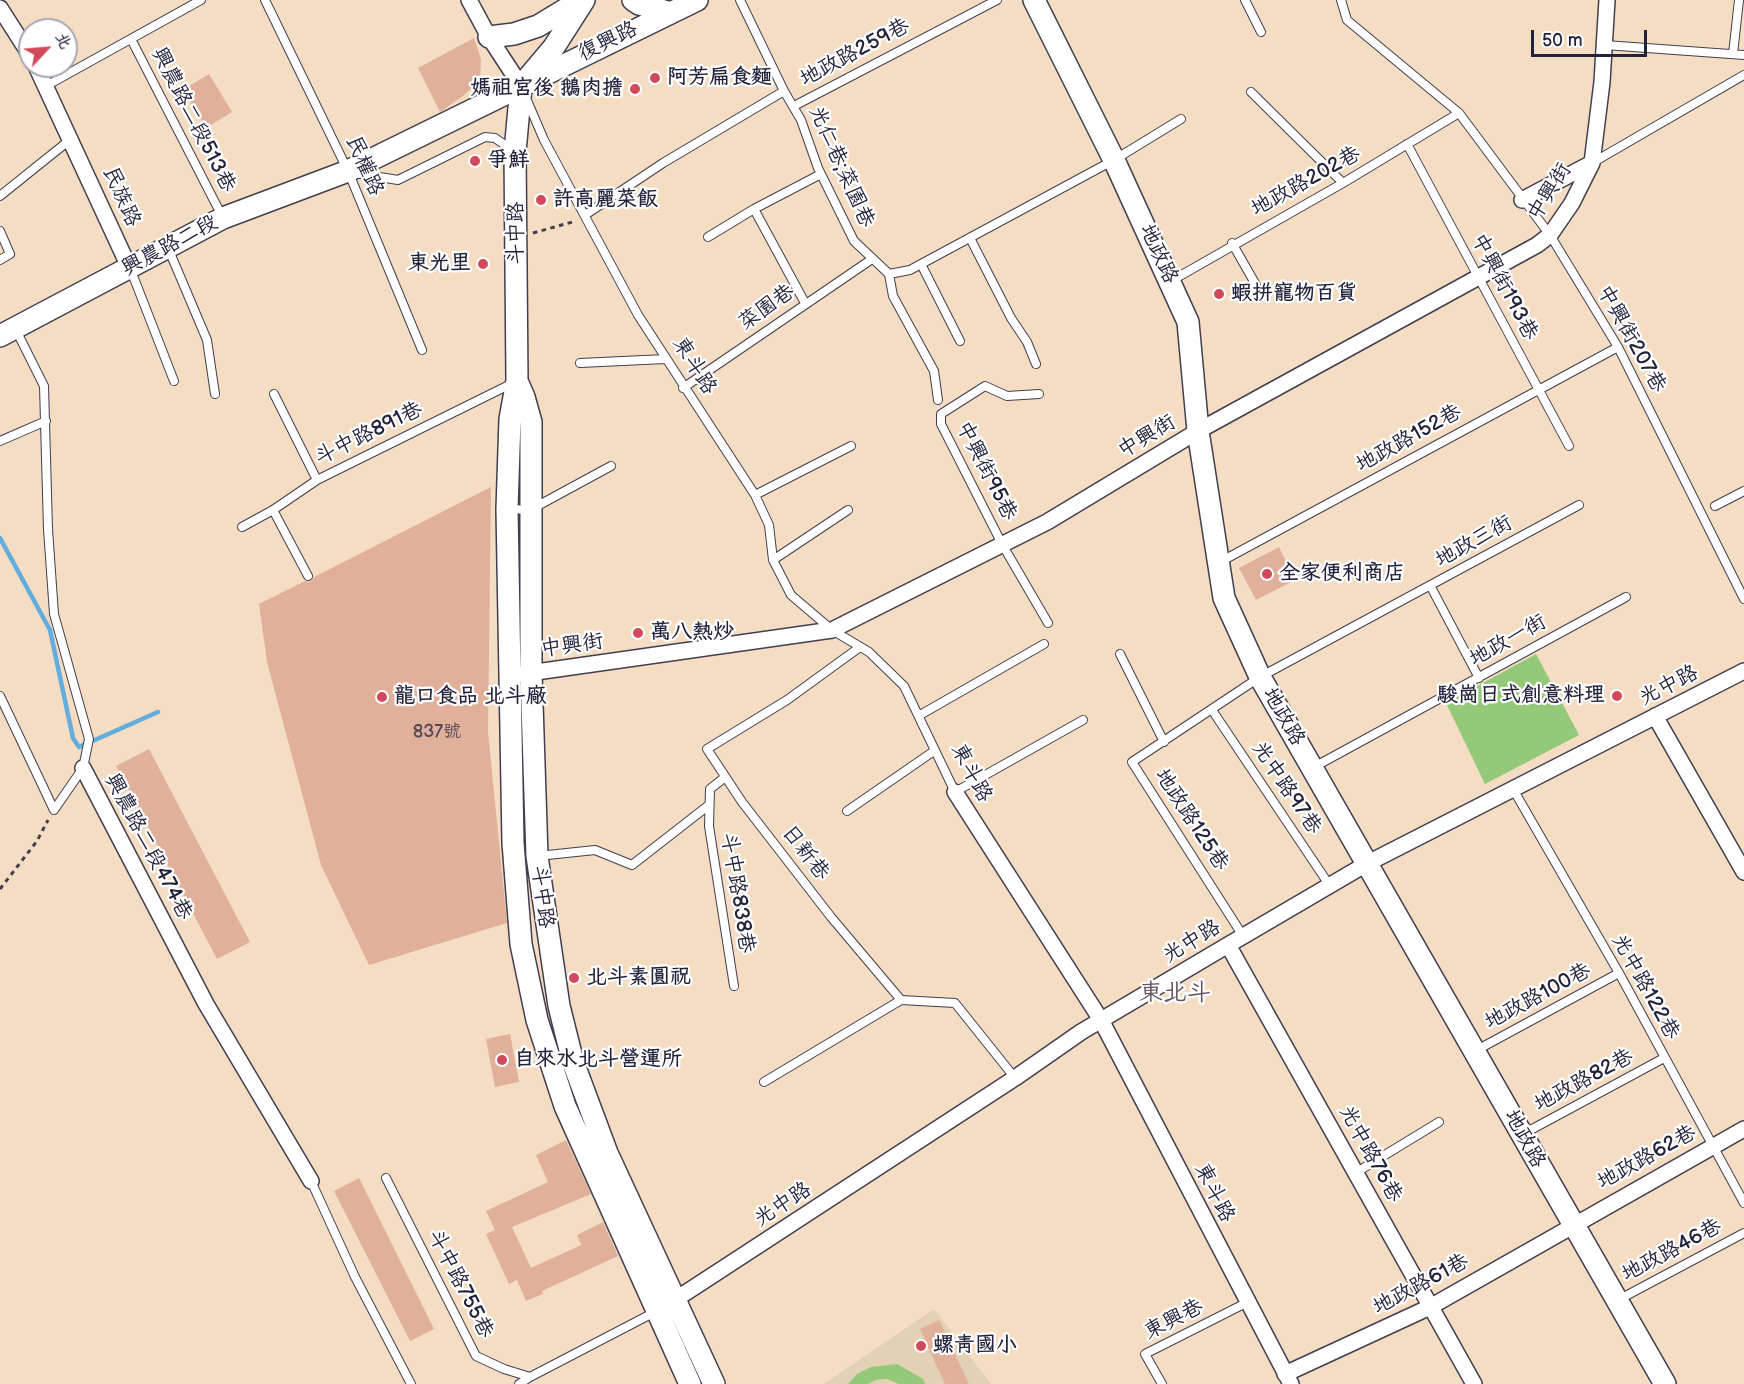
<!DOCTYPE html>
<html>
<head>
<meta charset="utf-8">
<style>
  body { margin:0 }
  #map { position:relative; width:1744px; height:1384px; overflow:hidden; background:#f4ddc2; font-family:"Balsamiq Sans","LXGW WenKai TC",sans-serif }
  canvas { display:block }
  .north { position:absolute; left:18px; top:18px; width:60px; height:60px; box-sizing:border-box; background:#fff; border:2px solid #a7a7b1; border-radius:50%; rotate:64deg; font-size:16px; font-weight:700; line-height:24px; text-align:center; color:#22223b }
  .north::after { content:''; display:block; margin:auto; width:21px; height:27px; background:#d1495b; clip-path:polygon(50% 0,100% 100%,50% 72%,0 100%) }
  .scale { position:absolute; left:1531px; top:30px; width:116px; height:27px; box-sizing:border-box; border:3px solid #22223b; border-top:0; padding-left:8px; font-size:18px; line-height:21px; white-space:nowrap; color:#22223b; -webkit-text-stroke:4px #fff; paint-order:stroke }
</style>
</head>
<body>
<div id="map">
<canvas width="1744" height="1384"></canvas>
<div class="north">北</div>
<div class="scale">50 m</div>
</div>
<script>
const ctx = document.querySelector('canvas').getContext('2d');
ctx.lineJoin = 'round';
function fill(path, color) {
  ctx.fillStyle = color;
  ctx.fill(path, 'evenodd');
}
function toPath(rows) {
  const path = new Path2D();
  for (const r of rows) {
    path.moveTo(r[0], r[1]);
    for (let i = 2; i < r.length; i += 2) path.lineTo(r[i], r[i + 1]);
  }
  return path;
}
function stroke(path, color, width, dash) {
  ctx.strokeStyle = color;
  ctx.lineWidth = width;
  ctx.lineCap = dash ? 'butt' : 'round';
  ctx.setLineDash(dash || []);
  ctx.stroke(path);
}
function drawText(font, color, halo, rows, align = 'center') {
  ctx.font = font + ' "Balsamiq Sans","LXGW WenKai TC",sans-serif';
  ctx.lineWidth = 4.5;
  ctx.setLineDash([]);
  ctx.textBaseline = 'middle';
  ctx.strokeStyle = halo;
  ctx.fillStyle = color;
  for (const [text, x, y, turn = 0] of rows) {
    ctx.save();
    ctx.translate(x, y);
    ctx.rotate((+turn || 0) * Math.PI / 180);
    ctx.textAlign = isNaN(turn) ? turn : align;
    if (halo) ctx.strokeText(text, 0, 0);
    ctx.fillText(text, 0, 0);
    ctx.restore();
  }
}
const built = toPath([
  [934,1309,991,1384,824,1384]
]);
const green = toPath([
  [1536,654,1579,735,1485,784,1446,703],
  [897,1364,923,1379,925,1384,899,1384,887,1379,876,1380,868,1384,848,1384,857,1374,871,1367]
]);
const stream = toPath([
  [0,538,50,630,73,738,79,747,158,712]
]);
const building = toPath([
  [474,38,481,59,480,80,463,96,440,112,418,68],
  [209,74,232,112,206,128,183,90],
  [491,487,488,732,507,923,369,965,321,865,267,662,259,604,305,581,310,582,314,577],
  [1279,547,1295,580,1256,600,1239,568],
  [149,749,250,942,217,959,116,766],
  [510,1034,519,1082,495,1087,486,1039],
  [566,1140,591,1194,512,1227,531,1268,581,1245,577,1235,603,1222,618,1256,542,1291,543,1294,526,1301,517,1280,509,1284,486,1234,495,1230,486,1211,548,1182,536,1155],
  [359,1178,434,1329,410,1341,334,1191],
  [939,1320,969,1384,945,1384,920,1329]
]);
const path = toPath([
  [533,233,576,221],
  [0,889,37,841,48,820]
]);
const lane = toPath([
  [265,0,348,171,422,350],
  [740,0,784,91,801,120,818,168,854,241,889,274,910,270,1114,160,1181,119],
  [1245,0,1261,32],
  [1341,0,1347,20,1459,113,1550,235,1618,347,1744,599],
  [131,39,222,216],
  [1605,45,1744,55],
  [1733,54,1739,0],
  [46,86,201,0],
  [1251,92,1343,183],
  [526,98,544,140,638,315,755,495,769,525,773,560,791,595,832,630,869,652,904,686,955,792,1083,720],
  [794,106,997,0],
  [1407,144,1569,446],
  [1592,163,1744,75],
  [355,173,398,180,485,137,495,138,512,150],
  [0,196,71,139],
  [585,215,663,163,784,91],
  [0,231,10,254,0,260],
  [708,237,754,209],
  [970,238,1011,318,1027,342,1036,364],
  [1232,243,1256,285],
  [168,248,207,340,215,394],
  [921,264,960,341],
  [130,268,174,381],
  [889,274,893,296,934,371,938,400],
  [1171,281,1343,183,1459,113],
  [805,303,754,209,821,174],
  [580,363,665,359],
  [683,388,872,259],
  [274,394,317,480],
  [1039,394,1007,396,985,386,941,414,941,424,1002,544,1048,623],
  [0,441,46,421],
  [755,495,851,446],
  [1715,506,1744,491],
  [510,509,530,510,611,466],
  [273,510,308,576],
  [242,527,273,510,317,480,513,383],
  [773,560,848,510],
  [1220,562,1618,347],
  [1431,587,1479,678],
  [860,647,787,700,707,749,742,802,831,917,901,1000,955,1003,1015,1078],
  [1120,654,1164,742],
  [0,696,54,810,83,768,89,739,54,614,48,529,44,386,16,330],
  [1212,710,1330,886],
  [920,715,1044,644],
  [1314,767,1626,597],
  [724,778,710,789,709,826,734,986],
  [1513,789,1619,973,1744,1203],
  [847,811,934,751],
  [538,856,595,850,632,865,709,805],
  [1243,936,1132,762,1260,677,1579,505],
  [1475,1051,1619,973],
  [764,1082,901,1000],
  [1523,1134,1664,1058],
  [1357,1172,1439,1122],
  [386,1178,476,1356,504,1369,530,1377,655,1312],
  [311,1181,355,1277,411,1384],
  [1618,1300,1744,1233],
  [519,1384,530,1377],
  [1162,1384,1145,1354,1248,1302]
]);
const street = toPath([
  [469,0,489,37,521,86],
  [0,8,30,55],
  [36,66,129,267],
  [1522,200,1592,163],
  [522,674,832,630,1047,522,1198,431,1537,245,1550,235,1572,203,1592,163,1602,82,1607,0],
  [1655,716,1744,872],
  [83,768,206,1004,311,1181],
  [955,792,1101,1020,1291,1384],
  [1228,945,1474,1384],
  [667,1305,1015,1078,1081,1032,1228,945,1368,863,1744,671],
  [1285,1374,1430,1307,1744,1129]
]);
const secondary = toPath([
  [633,0,639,4,668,12],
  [1034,0,1114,160,1188,322,1198,431,1224,598,1260,677,1665,1384],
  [489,37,514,34,538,26,581,0],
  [527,79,554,47,584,0],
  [521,86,515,152,517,381,510,419,507,509,513,843,521,944,537,1020,565,1106,690,1384],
  [0,336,223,218,348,171,697,0],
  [517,381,524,397,531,422,531,673,537,856,559,1006,573,1062,607,1153,714,1384]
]);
const markers = [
  [655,78,6,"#d1495b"],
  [635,89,6,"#d1495b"],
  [475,161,6,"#d1495b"],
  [541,200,6,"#d1495b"],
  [483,264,6,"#d1495b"],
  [1219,294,6,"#d1495b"],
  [1267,574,6,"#d1495b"],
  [638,633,6,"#d1495b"],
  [1617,696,6,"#d1495b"],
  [382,697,6,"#d1495b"],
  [574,978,6,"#d1495b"],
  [502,1060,6,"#d1495b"],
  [921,1346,6,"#d1495b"]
];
const numberNames = [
  ["837號",437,732]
];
const streetNames = [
  ["復興路",608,42,-26],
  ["地政路259巷",855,53,-28],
  ["興農路二段513巷",193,120,63],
  ["民權路",364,166,66],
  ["光仁巷;菜園巷",841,167,66],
  ["地政路202巷",1306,182,-29],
  ["中興街",1550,192,-58],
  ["民族路",121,197,66],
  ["斗中路",517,233,-90],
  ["興農路二段",170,246,-28],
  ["地政路",1158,254,65],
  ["中興街193巷",1504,287,62],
  ["菜園巷",767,308,-35],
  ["中興街207巷",1631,339,61],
  ["東斗路",694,366,58],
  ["斗中路891巷",369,434,-26],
  ["中興街",1147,437,-31],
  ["地政路152巷",1409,439,-29],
  ["中興街95巷",986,471,63],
  ["地政三街",1474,542,-29],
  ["地政一街",1508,641,-29],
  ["中興街",572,646,-8],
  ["光中路",1669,686,-27],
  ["地政路",1283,717,60],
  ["東斗路",971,773,62],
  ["光中路97巷",1286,788,56],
  ["地政路125巷",1191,820,57],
  ["興農路二段474巷",148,847,62],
  ["日新巷",805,853,52],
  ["斗中路838巷",737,893,81],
  ["斗中路",542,897,83],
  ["光中路",1192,942,-31],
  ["光中路122巷",1645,987,61],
  ["地政路100巷",1538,997,-28],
  ["地政路82巷",1584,1081,-28],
  ["地政路",1524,1139,61],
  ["光中路76巷",1370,1154,61],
  ["地政路62巷",1647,1158,-29],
  ["東斗路",1214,1193,63],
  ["光中路",783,1205,-33],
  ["地政路46巷",1672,1251,-28],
  ["斗中路755巷",460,1284,63],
  ["地政路61巷",1421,1285,-28],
  ["東興巷",1174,1320,-27]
];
const poiNames = [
  ["阿芳扁食麵",667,78],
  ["媽祖宮後 鵝肉擔",623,89,"right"],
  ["爭鮮",487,161],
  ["許高麗菜飯",553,200],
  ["東光里",471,264,"right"],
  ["蝦拼寵物百貨",1231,294],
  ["全家便利商店",1279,574],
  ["萬八熱炒",650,633],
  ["駿崗日式創意料理",1605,696,"right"],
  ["龍口食品 北斗廠",394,697],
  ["北斗素圓祝",586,978],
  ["自來水北斗營運所",514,1060],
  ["螺青國小",933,1346]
];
const quarterNames = [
  ["東北斗",1175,994]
];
fill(built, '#e2d1b5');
fill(green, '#94c97a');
stroke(stream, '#62addb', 4.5);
fill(building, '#e0b09b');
stroke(lane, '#423e4f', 10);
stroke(street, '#423e4f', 18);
stroke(secondary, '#423e4f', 24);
stroke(path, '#423e4f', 3, [4.5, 4.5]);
stroke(lane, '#fff', 8);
stroke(street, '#fff', 15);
stroke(secondary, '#fff', 21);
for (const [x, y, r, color] of markers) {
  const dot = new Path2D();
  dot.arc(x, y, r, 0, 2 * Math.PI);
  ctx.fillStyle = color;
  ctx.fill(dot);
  stroke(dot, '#fff', 2);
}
drawText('18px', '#524653', null, numberNames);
drawText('21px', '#22223b', '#fff', streetNames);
drawText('bold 21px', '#22223b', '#fff', poiNames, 'left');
drawText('24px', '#64545d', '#fff', quarterNames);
</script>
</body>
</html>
